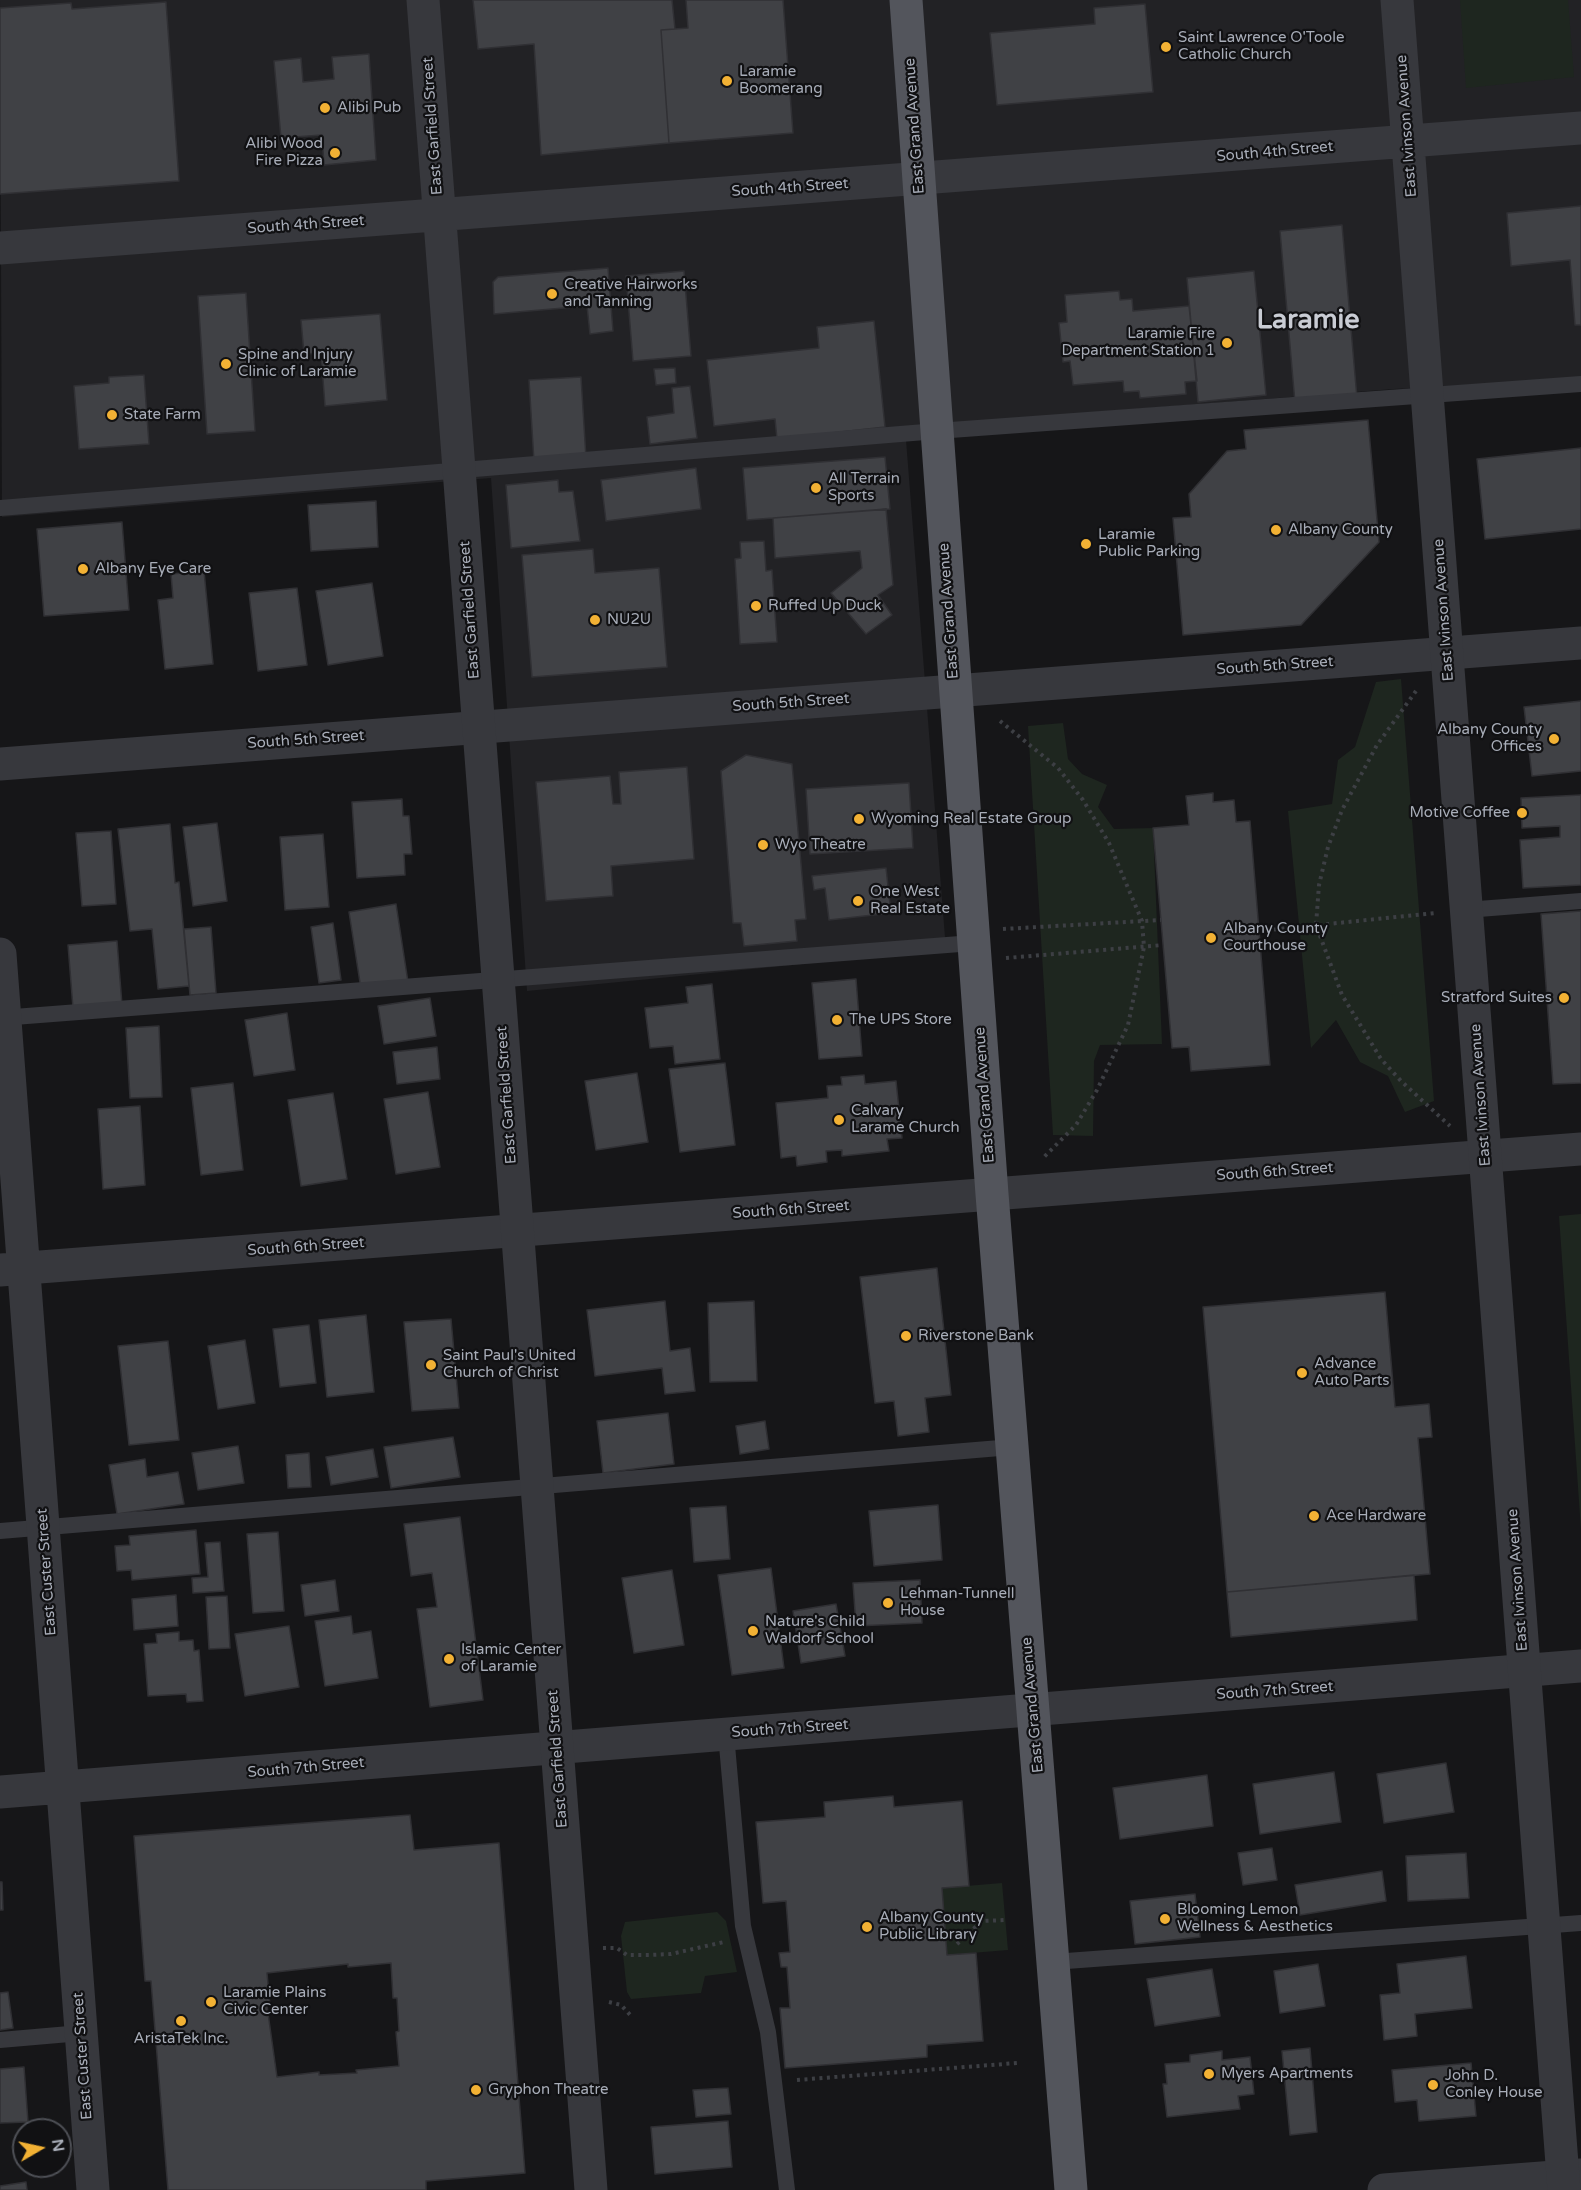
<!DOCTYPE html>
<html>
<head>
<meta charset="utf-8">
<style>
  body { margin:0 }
  #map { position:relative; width:1581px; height:2190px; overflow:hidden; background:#161618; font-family:"Varela Round",sans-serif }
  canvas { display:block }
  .north { position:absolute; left:12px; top:2118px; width:60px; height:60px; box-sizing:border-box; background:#111113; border:2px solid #4d4f55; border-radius:50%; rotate:81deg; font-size:16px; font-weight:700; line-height:24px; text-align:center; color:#a8adb8 }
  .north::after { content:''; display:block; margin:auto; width:21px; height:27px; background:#f2b134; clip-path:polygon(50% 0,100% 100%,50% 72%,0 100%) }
</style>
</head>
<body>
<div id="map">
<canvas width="1581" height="2190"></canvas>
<div class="north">N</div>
</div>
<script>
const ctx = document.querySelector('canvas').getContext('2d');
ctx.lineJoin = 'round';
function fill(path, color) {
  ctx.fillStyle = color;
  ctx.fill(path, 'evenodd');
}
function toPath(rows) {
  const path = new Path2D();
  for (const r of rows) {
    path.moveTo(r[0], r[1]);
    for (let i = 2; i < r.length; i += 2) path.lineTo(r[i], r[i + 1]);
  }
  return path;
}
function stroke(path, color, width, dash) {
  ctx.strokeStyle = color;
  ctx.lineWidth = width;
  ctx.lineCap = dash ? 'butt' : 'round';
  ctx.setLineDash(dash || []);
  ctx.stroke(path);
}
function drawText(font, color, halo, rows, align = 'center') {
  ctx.font = font + ' "Varela Round",sans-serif';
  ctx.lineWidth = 4.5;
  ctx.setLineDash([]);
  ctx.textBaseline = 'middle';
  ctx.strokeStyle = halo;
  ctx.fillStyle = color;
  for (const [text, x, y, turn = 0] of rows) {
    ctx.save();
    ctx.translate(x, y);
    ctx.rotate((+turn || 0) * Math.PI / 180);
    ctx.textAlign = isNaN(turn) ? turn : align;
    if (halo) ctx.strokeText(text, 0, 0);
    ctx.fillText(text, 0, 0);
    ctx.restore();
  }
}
const built = toPath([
  [0,0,1581,0,1581,380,1394,389,905,427,946,950,527,991,491,478,2,517]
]);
const green = toPath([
  [1460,0,1568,0,1574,77,1466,88],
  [1401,679,1434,1101,1405,1112,1388,1076,1360,1062,1336,1020,1311,1048,1288,811,1332,804,1338,760,1355,747,1376,682],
  [1063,723,1068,759,1082,774,1107,785,1098,807,1114,829,1153,828,1162,1044,1100,1045,1094,1061,1093,1136,1053,1135,1028,726],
  [1581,1214,1581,1530,1559,1216],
  [1002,1883,1008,1950,947,1955,942,1888],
  [717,1912,726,1921,737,1972,705,1976,701,1993,631,1999,627,1992,621,1936,625,1922]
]);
const building = toPath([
  [473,0,672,0,675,29,661,30,669,143,541,155,534,44,478,49,473,0],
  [686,0,783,0,793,133,669,143,661,30,688,28,686,0],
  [166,2,179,181,0,194,0,8,71,3,72,9,166,2],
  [1145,4,1153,92,997,105,990,33,1095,24,1094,8,1145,4],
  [369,54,376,160,324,165,322,135,281,138,274,61,301,58,303,82,334,79,332,57,369,54],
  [1581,206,1581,325,1575,325,1570,260,1511,266,1507,213,1581,206],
  [1342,225,1357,398,1295,403,1280,231,1342,225],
  [608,268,613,331,590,334,587,306,494,314,493,282,498,277,608,268],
  [684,271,691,356,633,361,626,276,684,271],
  [1254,271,1266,395,1198,402,1187,278,1254,271],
  [1119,291,1120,300,1132,299,1133,311,1189,306,1197,381,1185,382,1186,394,1140,398,1139,391,1124,392,1123,381,1073,385,1070,361,1063,362,1059,323,1067,322,1065,295,1119,291],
  [246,293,255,431,207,434,198,296,246,293],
  [380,314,387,400,325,406,321,353,304,354,301,320,380,314],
  [874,321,885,427,777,439,775,419,714,426,707,360,819,348,817,327,874,321],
  [675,368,676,383,656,385,654,369,675,368],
  [144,375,149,444,79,449,74,386,109,383,109,377,144,375],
  [581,377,586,458,534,462,529,380,581,377],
  [690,386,697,438,650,444,647,417,674,413,672,388,690,386],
  [1368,420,1379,542,1301,625,1183,635,1173,518,1191,517,1189,494,1227,451,1246,449,1244,430,1368,420],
  [1581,448,1581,529,1485,539,1477,459,1581,448],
  [885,457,890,509,747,520,743,468,885,457],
  [696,468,701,509,606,521,601,480,696,468],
  [558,480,559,492,573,491,580,541,511,548,506,485,558,480],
  [376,501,378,547,311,551,308,505,376,501],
  [886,509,893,585,878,595,892,615,866,634,831,593,862,568,860,551,775,558,773,518,886,509],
  [122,522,129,610,44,616,37,529,122,522],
  [764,541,766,571,772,570,777,642,740,644,735,559,741,558,740,542,764,541],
  [593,549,595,573,659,568,667,667,532,677,522,555,593,549],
  [204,571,213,664,165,669,158,600,173,598,171,574,204,571],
  [372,583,383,656,328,665,316,591,372,583],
  [297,588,307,665,258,671,249,593,297,588],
  [1581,701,1581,771,1532,776,1524,707,1581,701],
  [746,755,792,764,806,919,795,920,797,941,744,946,741,923,733,923,721,771,746,755],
  [687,767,694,859,611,866,613,896,546,901,536,782,610,776,613,804,621,804,619,772,687,767],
  [909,783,913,848,810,854,806,789,909,783],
  [1213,793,1213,802,1234,800,1236,822,1250,821,1270,1065,1191,1071,1189,1047,1172,1048,1153,828,1189,825,1186,796,1213,793],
  [1581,795,1581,885,1523,888,1520,840,1560,837,1560,826,1522,828,1521,798,1581,795],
  [402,799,403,816,409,816,412,854,404,854,405,875,357,878,352,802,402,799],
  [217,823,227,901,193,906,183,827,217,823],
  [170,824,175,883,179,882,189,986,158,989,152,929,130,931,118,829,170,824],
  [111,831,116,904,82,906,76,833,111,831],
  [323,834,329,907,285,910,280,837,323,834],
  [886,868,891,913,829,920,825,888,814,890,812,876,886,868],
  [396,904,408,982,361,989,349,912,396,904],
  [1581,911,1581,1083,1553,1084,1541,914,1581,911],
  [333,923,341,980,319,983,311,927,333,923],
  [211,927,216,993,190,995,184,929,211,927],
  [117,941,122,1005,73,1008,68,945,117,941],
  [856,979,862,1056,819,1059,812,983,856,979],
  [712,984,720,1059,675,1064,673,1046,650,1048,645,1008,688,1003,686,987,712,984],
  [430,998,436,1036,384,1044,378,1006,430,998],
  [287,1013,295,1070,254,1076,245,1020,287,1013],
  [159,1026,162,1097,130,1098,126,1028,159,1026],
  [437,1047,440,1079,397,1084,393,1052,437,1047],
  [725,1063,735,1145,680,1152,669,1069,725,1063],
  [637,1073,648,1142,596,1150,585,1081,637,1073],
  [864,1075,865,1084,896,1081,902,1138,887,1139,889,1151,842,1156,842,1150,826,1151,827,1162,797,1166,796,1156,781,1158,776,1103,828,1098,827,1086,842,1085,841,1077,864,1075],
  [233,1083,243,1170,201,1175,191,1088,233,1083],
  [428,1092,440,1167,396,1174,384,1099,428,1092],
  [333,1093,347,1179,301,1186,288,1100,333,1093],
  [140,1106,145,1185,103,1189,98,1109,140,1106],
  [937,1268,951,1395,925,1398,929,1432,898,1436,894,1401,875,1403,860,1277,937,1268],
  [1385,1292,1395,1407,1429,1404,1432,1437,1418,1438,1430,1574,1227,1592,1203,1307,1385,1292],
  [665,1301,670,1351,690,1348,695,1391,665,1394,662,1368,595,1376,587,1310,665,1301],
  [754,1301,757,1381,710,1382,708,1303,754,1301],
  [366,1315,374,1392,327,1397,319,1320,366,1315],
  [451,1319,459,1408,412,1411,404,1322,451,1319],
  [309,1325,316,1383,280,1387,273,1329,309,1325],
  [245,1340,255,1403,218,1409,208,1346,245,1340],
  [168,1341,179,1440,129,1445,118,1346,168,1341],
  [668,1413,674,1464,603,1473,597,1421,668,1413],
  [765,1421,769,1449,740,1454,736,1426,765,1421],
  [453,1437,460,1477,391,1488,384,1447,453,1437],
  [238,1446,244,1483,198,1490,192,1453,238,1446],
  [373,1449,378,1477,331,1485,326,1457,373,1449],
  [309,1453,311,1487,288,1488,286,1455,309,1453],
  [145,1459,147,1477,178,1472,184,1504,117,1514,109,1465,145,1459],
  [938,1505,942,1560,874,1566,869,1511,938,1505],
  [726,1506,730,1559,694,1562,690,1508,726,1506],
  [460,1517,483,1700,430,1707,417,1609,437,1607,432,1573,411,1576,404,1524,460,1517],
  [196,1530,200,1574,132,1580,131,1570,117,1571,115,1546,130,1545,129,1536,196,1530],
  [278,1532,284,1611,253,1613,247,1534,278,1532],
  [220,1542,224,1591,193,1593,192,1578,208,1577,205,1543,220,1542],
  [771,1568,784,1668,732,1675,718,1575,771,1568],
  [672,1570,684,1645,634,1653,622,1578,672,1570],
  [1414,1575,1417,1620,1231,1637,1227,1592,1414,1575],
  [335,1580,339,1611,305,1616,301,1585,335,1580],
  [920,1580,922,1623,856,1626,853,1583,920,1580],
  [176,1595,178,1626,134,1630,132,1599,176,1595],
  [227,1596,230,1648,209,1649,206,1597,227,1596],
  [836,1604,845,1656,801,1663,793,1611,836,1604],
  [351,1616,353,1634,371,1631,378,1678,325,1686,315,1621,351,1616],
  [289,1626,299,1687,245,1696,235,1634,289,1626],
  [179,1632,179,1641,193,1640,194,1651,199,1650,203,1701,187,1702,186,1694,148,1696,144,1644,157,1643,156,1634,179,1632],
  [1446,1763,1454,1812,1384,1823,1377,1774,1446,1763],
  [1334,1772,1341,1822,1260,1834,1253,1784,1334,1772],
  [1207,1775,1213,1826,1120,1839,1113,1788,1207,1775],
  [893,1796,894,1807,962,1801,969,1886,942,1888,947,1955,976,1953,983,2041,927,2045,927,2057,785,2068,780,2008,790,2008,787,1967,781,1967,779,1953,790,1952,786,1901,763,1903,756,1822,825,1817,824,1802,893,1796],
  [410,1815,414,1850,499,1843,525,2173,426,2181,426,2190,168,2190,151,1981,145,1981,134,1836,410,1815],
  [391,1963,393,1998,397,1998,399,2031,396,2032,399,2066,356,2070,357,2073,319,2075,319,2072,277,2077,267,2006,270,2006,267,1973,348,1964,348,1967,391,1963],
  [1272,1848,1277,1880,1243,1885,1238,1853,1272,1848],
  [1466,1853,1469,1898,1408,1901,1406,1856,1466,1853],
  [1382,1871,1386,1901,1300,1915,1295,1885,1382,1871],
  [0,1882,2,1882,3,1910,0,1910,0,1882],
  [1195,1894,1200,1937,1135,1944,1130,1901,1195,1894],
  [1466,1956,1472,2008,1415,2014,1417,2036,1384,2040,1380,1995,1400,1993,1397,1964,1466,1956],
  [1318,1964,1325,2006,1280,2013,1274,1971,1318,1964],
  [1212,1969,1220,2016,1155,2026,1147,1979,1212,1969],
  [8,1992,13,2028,0,2030,0,1993,8,1992],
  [1310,2048,1317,2132,1290,2135,1282,2051,1310,2048],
  [1222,2051,1222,2060,1250,2057,1254,2094,1238,2096,1240,2109,1167,2117,1163,2084,1167,2084,1165,2064,1190,2062,1190,2055,1222,2051],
  [1471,2063,1476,2116,1419,2121,1417,2100,1395,2102,1392,2070,1471,2063],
  [24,2067,28,2122,0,2123,0,2069,24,2067],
  [728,2088,731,2114,696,2117,693,2090,728,2088],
  [728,2121,732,2167,655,2174,651,2127,728,2121],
  [26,2182,27,2190,0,2190,0,2186,26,2182]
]);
const path = toPath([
  [1416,691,1377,745,1342,810,1328,847,1319,885,1316,925,1342,995,1381,1059,1401,1081,1450,1126],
  [1000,721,1058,768,1083,800,1109,843,1142,921,1144,947,1128,1025,1097,1090,1076,1125,1044,1157],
  [1003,929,1161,920],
  [1259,931,1436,913],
  [1006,958,1163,945],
  [957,1944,982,1921,1005,1920],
  [603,1948,617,1948,627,1955,649,1955,671,1954,724,1942],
  [609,2002,621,2005,632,2017],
  [797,2080,1017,2063]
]);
const service = toPath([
  [0,508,937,431,1581,384],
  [1466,910,1581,901],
  [1,1018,973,943],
  [0,1531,1012,1447],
  [726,1734,743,1926,768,2032,787,2190],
  [1053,1962,1581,1923],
  [0,2040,81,2033]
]);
const minor = toPath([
  [0,764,1581,643],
  [0,954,93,2190],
  [0,1270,1581,1149],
  [0,1792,1581,1666],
  [1384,2190,1581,2175]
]);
const tertiary = toPath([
  [423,0,591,2190],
  [1397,0,1564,2190],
  [0,248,1581,128]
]);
const primary = toPath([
  [906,0,992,1194,1071,2190]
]);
const markers = [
  [1166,47,6,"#f2b134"],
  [727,81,6,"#f2b134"],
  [325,108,6,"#f2b134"],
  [335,153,6,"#f2b134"],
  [552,294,6,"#f2b134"],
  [1227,343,6,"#f2b134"],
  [226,364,6,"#f2b134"],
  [112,415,6,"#f2b134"],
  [816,488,6,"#f2b134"],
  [1276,530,6,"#f2b134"],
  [1086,544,6,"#f2b134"],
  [83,569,6,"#f2b134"],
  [756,606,6,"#f2b134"],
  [595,620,6,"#f2b134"],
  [1554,739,6,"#f2b134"],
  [1522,813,6,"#f2b134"],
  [859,819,6,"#f2b134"],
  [763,845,6,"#f2b134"],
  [858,901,6,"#f2b134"],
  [1211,938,6,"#f2b134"],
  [1564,998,6,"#f2b134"],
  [837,1020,6,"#f2b134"],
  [839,1120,6,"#f2b134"],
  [906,1336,6,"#f2b134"],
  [431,1365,6,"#f2b134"],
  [1302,1373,6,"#f2b134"],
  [1314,1516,6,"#f2b134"],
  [888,1603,6,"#f2b134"],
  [753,1631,6,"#f2b134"],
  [449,1659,6,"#f2b134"],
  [1165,1919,6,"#f2b134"],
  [867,1927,6,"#f2b134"],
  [211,2002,6,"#f2b134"],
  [181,2021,6,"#f2b134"],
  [1209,2074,6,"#f2b134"],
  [1433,2085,6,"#f2b134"],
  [476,2090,6,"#f2b134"]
];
const poiNames = [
  ["Saint Lawrence O'Toole",1178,38],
  ["Catholic Church",1178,55],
  ["Laramie",739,72],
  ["Boomerang",739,89],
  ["Alibi Pub",337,108],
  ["Alibi Wood",323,144,"right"],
  ["Fire Pizza",323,161,"right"],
  ["Creative Hairworks",564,285],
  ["and Tanning",564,302],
  ["Laramie Fire",1215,334,"right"],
  ["Department Station 1",1215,351,"right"],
  ["Spine and Injury",238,355],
  ["Clinic of Laramie",238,372],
  ["State Farm",124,415],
  ["All Terrain",828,479],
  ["Sports",828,496],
  ["Albany County",1288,530],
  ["Laramie",1098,535],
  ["Public Parking",1098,552],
  ["Albany Eye Care",95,569],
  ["Ruffed Up Duck",768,606],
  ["NU2U",607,620],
  ["Albany County",1542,730,"right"],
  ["Offices",1542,747,"right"],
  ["Motive Coffee",1510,813,"right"],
  ["Wyoming Real Estate Group",871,819],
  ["Wyo Theatre",775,845],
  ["One West",870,892],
  ["Real Estate",870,909],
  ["Albany County",1223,929],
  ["Courthouse",1223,946],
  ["Stratford Suites",1552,998,"right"],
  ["The UPS Store",849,1020],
  ["Calvary",851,1111],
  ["Larame Church",851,1128],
  ["Riverstone Bank",918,1336],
  ["Saint Paul's United",443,1356],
  ["Church of Christ",443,1373],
  ["Advance",1314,1364],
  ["Auto Parts",1314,1381],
  ["Ace Hardware",1326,1516],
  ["Lehman-Tunnell",900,1594],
  ["House",900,1611],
  ["Nature's Child",765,1622],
  ["Waldorf School",765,1639],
  ["Islamic Center",461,1650],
  ["of Laramie",461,1667],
  ["Blooming Lemon",1177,1910],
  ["Wellness & Aesthetics",1177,1927],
  ["Albany County",879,1918],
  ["Public Library",879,1935],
  ["Laramie Plains",223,1993],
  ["Civic Center",223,2010],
  ["AristaTek Inc.",181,2039,"center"],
  ["Myers Apartments",1221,2074],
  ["John D.",1445,2076],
  ["Conley House",1445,2093],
  ["Gryphon Theatre",488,2090]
];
const streetNames = [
  ["East Garfield Street",433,126,-94],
  ["East Grand Avenue",915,126,-94],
  ["East Ivinson Avenue",1407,126,-94],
  ["South 4th Street",1275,152,-5],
  ["South 4th Street",790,188,-4],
  ["South 4th Street",306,225,-4],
  ["East Garfield Street",470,610,-94],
  ["East Ivinson Avenue",1444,610,-94],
  ["East Grand Avenue",949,611,-94],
  ["South 5th Street",1275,666,-4],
  ["South 5th Street",791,703,-4],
  ["South 5th Street",306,740,-4],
  ["East Garfield Street",507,1095,-94],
  ["East Grand Avenue",985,1095,-94],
  ["East Ivinson Avenue",1481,1095,-94],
  ["South 6th Street",1275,1172,-4],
  ["South 6th Street",791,1210,-4],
  ["South 6th Street",306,1247,-4],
  ["East Custer Street",47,1572,-94],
  ["East Ivinson Avenue",1518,1580,-94],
  ["South 7th Street",1275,1691,-4],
  ["East Grand Avenue",1033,1705,-95],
  ["South 7th Street",790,1729,-4],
  ["East Garfield Street",558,1759,-94],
  ["South 7th Street",306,1768,-5],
  ["East Custer Street",83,2056,-94]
];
const townNames = [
  ["Laramie",1308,321]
];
fill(built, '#222225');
fill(green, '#1e261f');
fill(building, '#404145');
stroke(building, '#303034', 1.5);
stroke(path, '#3d3f44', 4, [3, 4.5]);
stroke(service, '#37383d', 16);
stroke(minor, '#37383d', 33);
stroke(tertiary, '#37383d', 33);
stroke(primary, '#53555c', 33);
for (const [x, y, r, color] of markers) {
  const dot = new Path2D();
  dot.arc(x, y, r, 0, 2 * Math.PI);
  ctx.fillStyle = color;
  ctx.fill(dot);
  stroke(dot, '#111113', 2);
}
drawText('15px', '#a8adb8', '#111113', poiNames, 'left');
drawText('15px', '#a8adb8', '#111113', streetNames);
drawText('bold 27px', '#c9ccd4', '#111113', townNames);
</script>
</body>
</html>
